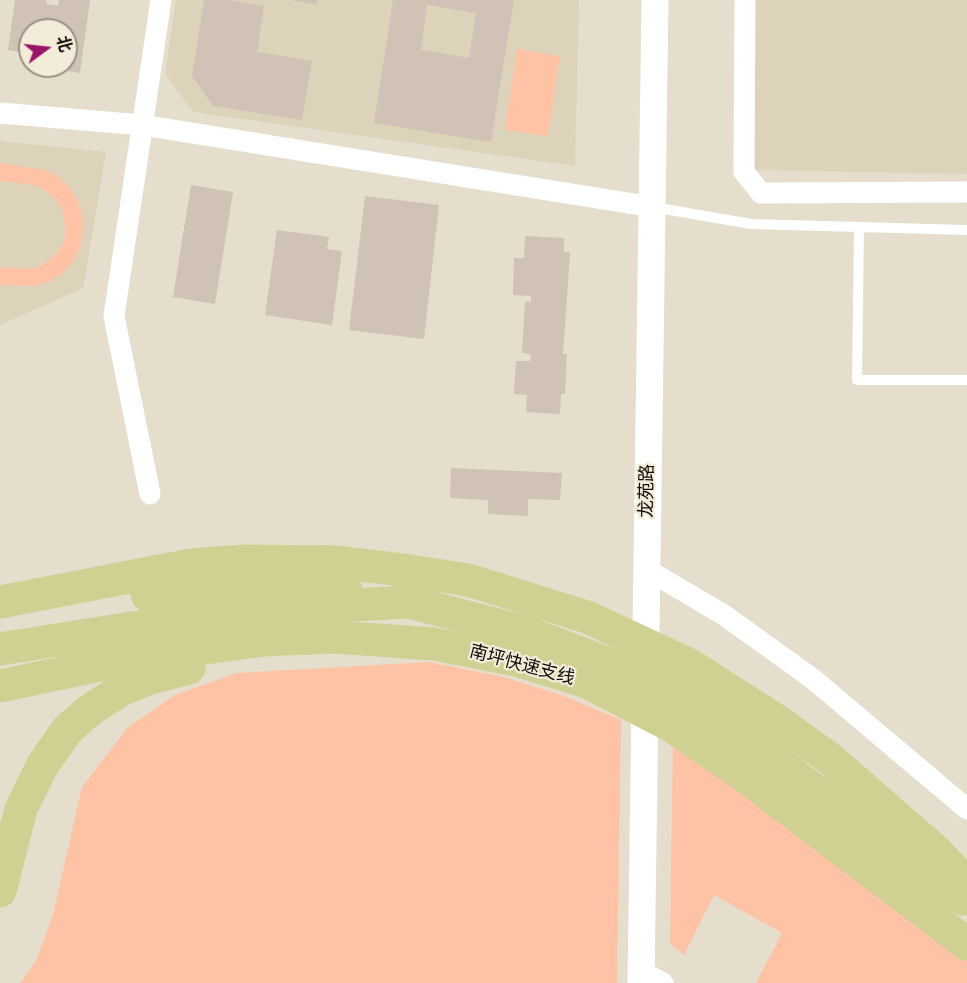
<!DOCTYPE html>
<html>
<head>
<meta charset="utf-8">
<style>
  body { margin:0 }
  #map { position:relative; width:967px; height:983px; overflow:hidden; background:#e6decc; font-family:"Roboto Serif","Noto Sans SC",serif }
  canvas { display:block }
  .north { position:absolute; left:18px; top:18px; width:60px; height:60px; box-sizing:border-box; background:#f3ecd9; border:2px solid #989285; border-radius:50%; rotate:75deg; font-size:16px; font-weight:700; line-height:24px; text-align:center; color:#0f0c07 }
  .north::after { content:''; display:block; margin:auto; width:21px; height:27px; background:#9a1467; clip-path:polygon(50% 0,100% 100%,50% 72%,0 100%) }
</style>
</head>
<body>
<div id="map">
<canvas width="967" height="983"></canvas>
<div class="north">北</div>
</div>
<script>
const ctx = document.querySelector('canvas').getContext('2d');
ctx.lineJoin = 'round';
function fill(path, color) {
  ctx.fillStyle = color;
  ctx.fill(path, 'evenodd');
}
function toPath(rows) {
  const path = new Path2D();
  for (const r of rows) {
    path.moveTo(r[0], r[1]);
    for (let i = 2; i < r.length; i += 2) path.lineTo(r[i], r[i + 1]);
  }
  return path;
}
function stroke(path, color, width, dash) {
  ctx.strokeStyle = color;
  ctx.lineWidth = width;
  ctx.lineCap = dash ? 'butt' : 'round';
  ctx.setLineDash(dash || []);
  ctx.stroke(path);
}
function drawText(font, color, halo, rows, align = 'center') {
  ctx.font = font + ' "Roboto Serif","Noto Sans SC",serif';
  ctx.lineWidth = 4.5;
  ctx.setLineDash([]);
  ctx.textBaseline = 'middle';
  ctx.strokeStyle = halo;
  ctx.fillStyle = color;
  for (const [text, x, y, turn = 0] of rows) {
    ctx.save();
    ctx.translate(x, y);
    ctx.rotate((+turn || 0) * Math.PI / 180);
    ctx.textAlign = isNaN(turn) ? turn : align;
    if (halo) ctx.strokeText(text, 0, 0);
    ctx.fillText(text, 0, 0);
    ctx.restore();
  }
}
const built = toPath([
  [176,0,579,0,575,166,193,112,165,74],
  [755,0,967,0,967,174,752,170],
  [0,141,106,152,83,288,0,325]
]);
const green = toPath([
  [517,49,560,56,548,136,505,130],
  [0,163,44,170,59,177,70,188,78,201,83,217,83,232,80,248,73,262,62,274,48,282,33,286,0,285,0,267,30,269,41,266,58,252,64,242,66,231,62,209,56,199,39,186,0,181],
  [429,662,504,677,567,697,621,720,617,983,20,983,36,961,53,915,82,787,128,727,175,695,237,673],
  [673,737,967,958,967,983,756,983,782,933,714,895,684,955,670,944]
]);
const building = toPath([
  [15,0,47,0,46,4,58,6,59,0,90,0,80,73,49,68,49,66,66,66,66,30,30,30,30,54,8,50],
  [204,0,228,0,264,6,257,52,312,61,302,120,213,106,192,76],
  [291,0,317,0,316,5],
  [393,0,514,0,491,142,374,123],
  [427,5,476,13,469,58,421,50],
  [191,185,233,192,215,304,173,297],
  [365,196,439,205,424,339,349,330],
  [277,230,329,237,327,249,342,251,332,325,265,315],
  [525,236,564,238,564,252,570,252,563,354,567,354,565,394,561,394,560,414,526,412,527,395,514,394,516,361,530,361,531,354,522,353,525,302,531,302,531,296,513,295,514,258,524,258],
  [451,468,562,473,560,500,528,499,528,516,488,514,488,500,450,498]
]);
const service = toPath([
  [653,207,751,224,967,230],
  [859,228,857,380,967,380]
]);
const minor = toPath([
  [745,0,744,172,761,193,967,192],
  [0,113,142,125,653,207],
  [150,494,114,316,161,0],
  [646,569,724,615,813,679,967,809],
  [642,972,663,983]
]);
const tertiary = toPath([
  [641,983,655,0]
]);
const trunk = toPath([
  [147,595,231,583,283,583,346,590],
  [0,602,191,565,243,561,336,562,410,571,468,580,587,617,690,665,782,724,829,758,937,852,967,884],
  [0,649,239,611,409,602,525,632,617,667,666,689,760,748,919,870,963,899],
  [0,686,127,659,263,640,334,637,434,644,516,660,587,682,670,725,739,772,967,944],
  [0,891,21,809,42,766,67,730,90,710,121,690,147,679,189,668]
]);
const streetNames = [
  ["龙苑路",647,491,-89],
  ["南坪快速支线",522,665,15]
];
fill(built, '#ddd3ba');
fill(green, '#fec3a4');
fill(building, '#d0c2b4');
stroke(service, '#fff', 10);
stroke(minor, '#fff', 21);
stroke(tertiary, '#fff', 27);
stroke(trunk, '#d0d093', 33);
drawText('18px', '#0f0c07', '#f3ecd9', streetNames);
</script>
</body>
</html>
